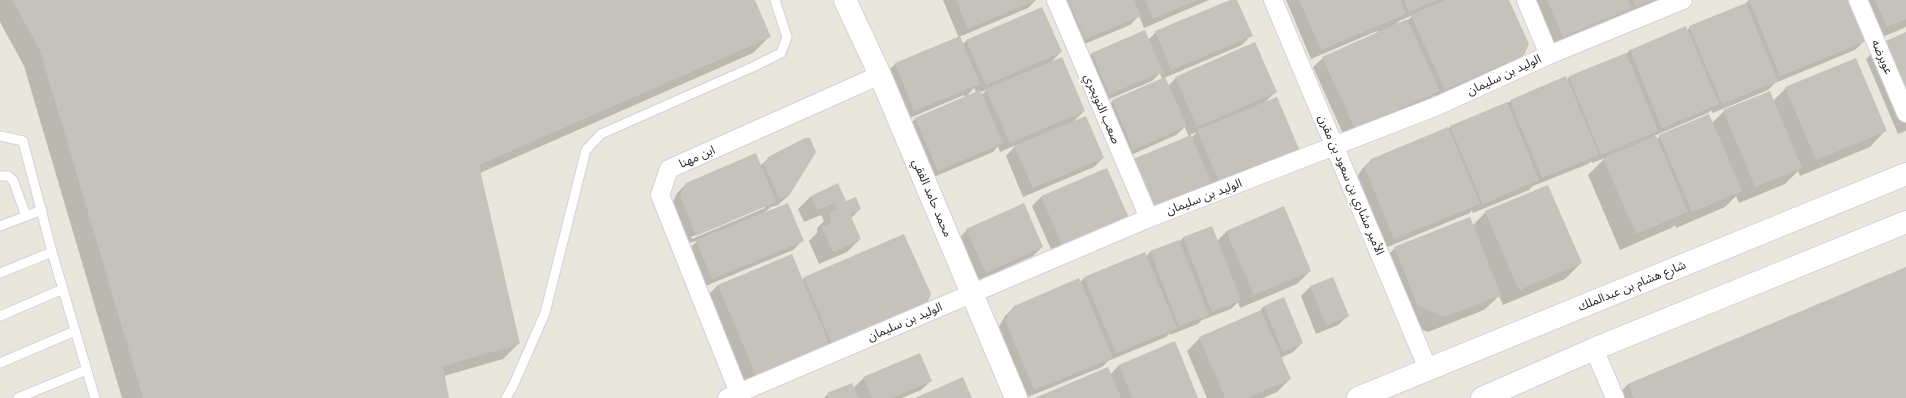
<!DOCTYPE html>
<html>
<head>
<meta charset="utf-8">
<style>
  body { margin:0 }
  canvas { display:block; background:#e9e6db }
</style>
</head>
<body>
<canvas width="1906" height="398"></canvas>
<script>
const ctx = document.querySelector('canvas').getContext('2d');
ctx.lineJoin = 'round';
function fill(path, color) {
  ctx.fillStyle = color;
  ctx.fill(path, 'evenodd');
}
function toPath(rows) {
  const path = new Path2D();
  for (const r of rows) {
    path.moveTo(r[0], r[1]);
    for (let i = 2; i < r.length; i += 2) path.lineTo(r[i], r[i + 1]);
  }
  return path;
}
function stroke(path, color, width, dash) {
  ctx.strokeStyle = color;
  ctx.lineWidth = width;
  ctx.lineCap = dash ? 'butt' : 'round';
  ctx.setLineDash(dash || []);
  ctx.stroke(path);
}
function drawText(font, color, halo, rows, align = 'center') {
  ctx.font = font + ' Mulish,"Noto Sans Arabic",sans-serif';
  ctx.lineWidth = 4;
  ctx.setLineDash([]);
  ctx.textBaseline = 'middle';
  ctx.strokeStyle = halo;
  ctx.fillStyle = color;
  for (const [text, x, y, turn = 0] of rows) {
    ctx.save();
    ctx.translate(x, y);
    ctx.rotate((+turn || 0) * Math.PI / 180);
    ctx.textAlign = isNaN(turn) ? turn : align;
    if (halo) ctx.strokeText(text, 0, 0);
    ctx.fillText(text, 0, 0);
    ctx.restore();
  }
}
const shadow = toPath([
  [0,0,754,0,769,37,753,53,480,173,519,343,503,359,444,376,448,398,122,398,24,66,0,22],
  [943,0,1036,0,1028,8,959,37,962,45,966,41,1042,8,1061,52,1050,63,1084,111,1073,122,1103,158,1094,167,1023,197,1006,156,1016,145,1000,152,998,146,993,152,929,179,906,128,916,118,965,97,964,95,905,120,886,73,895,64,959,38],
  [974,88,976,92,966,97],
  [987,90,981,95,980,92],
  [1063,0,1209,0,1144,28,1139,16,1130,25,1075,48],
  [1232,0,1236,0,1251,35,1242,45,1164,78,1168,86,1176,78,1276,92,1264,103,1298,149,1289,158,1210,190,1207,185,1201,191,1141,216,1189,137,1185,127,1176,135,1124,158,1103,110,1113,101,1162,79,1160,73,1152,81,1100,103,1083,63,1092,53,1144,31,1148,40,1156,32],
  [1197,132,1191,138,1190,135],
  [1288,152,1288,155,1215,185,1214,183],
  [1286,0,1508,0,1523,55,1514,64,1436,99,1434,95,1429,100,1345,138,1313,67,1323,58,1378,33,1377,31,1311,59],
  [1413,15,1407,21,1394,26,1399,21],
  [1534,0,1663,0,1626,15,1625,13,1622,17,1553,46],
  [1749,0,1848,0,1864,41,1855,50,1775,83,1768,90,1713,113,1711,110,1708,113,1654,136,1656,140,1660,136,1712,123,1724,111,1773,101,1786,88,1885,131,1870,147,1800,176,1798,171,1785,184,1739,203,1736,196,1725,207,1676,228,1675,225,1671,228,1620,250,1588,175,1605,158,1592,163,1591,161,1588,164,1533,186,1529,190,1473,213,1472,210,1470,213,1385,248,1356,179,1362,169,1371,160,1448,129,1450,127,1566,78,1567,80,1569,77,1625,55,1630,50,1687,30,1690,27,1745,4],
  [1852,0,1906,0,1906,27,1871,42],
  [1906,33,1906,131,1898,134,1866,59,1882,44],
  [769,158,788,196,778,205,771,207,764,213,803,240,793,250,703,287,687,251,698,240,687,244,671,207,677,193,686,184,760,166],
  [765,206,765,208,692,239,691,237],
  [1106,169,1128,218,1054,256,1032,206,1041,197],
  [811,196,846,203,860,209,851,218,860,239,847,252,819,264,809,241,817,233,817,228,824,221,821,215,804,222,798,209],
  [1486,212,1581,263,1565,279,1503,305,1499,296,1484,310,1428,332,1403,322,1379,264,1395,248,1472,226],
  [1211,227,1217,241,1227,231,1310,271,1297,284,1240,308,1238,302,1231,309,1202,320,1198,324,1170,335,1170,333,1166,337,1108,361,1102,367,1025,398,997,330,1005,316,1014,307,1080,282,1084,278,1144,253,1146,257,1150,252,1179,242,1183,238],
  [967,230,1042,247,1033,256,977,281,958,239],
  [792,255,802,280,805,277,929,294,740,392,702,301,718,285],
  [1906,268,1906,398,1615,398,1628,384],
  [1332,278,1348,316,1338,325,1316,334,1301,296,1310,287],
  [1264,306,1302,343,1293,352,1280,358,1290,379,1277,392,1263,398,1207,398,1187,351,1200,338,1259,312],
  [1174,343,1197,398,1037,398,1110,375,1119,365],
  [864,378,931,381,921,390,902,398,824,398,828,394,853,388]
]);
const building = toPath([
  [12,0,755,0,771,37,479,165,520,344,443,366,449,398,143,398,40,50],
  [956,0,1036,0,968,29],
  [1068,0,1134,0,1141,16,1085,39],
  [1145,0,1198,0,1153,19],
  [1230,0,1237,0,1253,36,1171,70,1155,31],
  [1299,0,1400,0,1406,14,1321,50],
  [1404,0,1437,0,1409,12],
  [1446,0,1509,0,1529,44,1524,55,1445,90,1411,15],
  [1547,0,1629,0,1632,8,1563,37],
  [1633,0,1652,0,1636,7],
  [1749,0,1849,0,1866,41,1780,76],
  [1875,0,1906,0,1906,19,1887,27],
  [1746,3,1778,81,1722,104,1689,26],
  [1042,7,1062,52,986,85,966,40],
  [1407,19,1440,91,1355,129,1322,57],
  [1686,26,1719,104,1662,128,1630,50],
  [1145,30,1163,72,1109,94,1092,53],
  [1906,32,1906,99,1881,43],
  [960,36,980,84,914,111,895,63],
  [1255,42,1277,92,1197,127,1175,77],
  [1626,53,1658,131,1601,155,1569,76],
  [1062,57,1085,111,1010,143,986,89],
  [1856,58,1887,131,1816,160,1785,87],
  [1566,76,1599,155,1542,178,1510,100],
  [1165,77,1187,126,1133,150,1112,100],
  [980,90,1003,143,938,171,915,118],
  [1770,91,1802,168,1755,187,1723,110],
  [1277,97,1299,149,1219,182,1197,130],
  [1507,102,1539,180,1483,204,1450,126],
  [1709,114,1742,191,1692,212,1659,135],
  [1086,116,1104,158,1033,188,1014,146],
  [1448,127,1480,204,1394,239,1365,169,1371,159],
  [1191,135,1211,182,1151,208,1131,160],
  [1656,136,1688,212,1636,234,1603,158],
  [805,138,810,138,816,152,789,196,779,198,764,164,768,157],
  [756,153,776,202,696,236,680,197,686,183],
  [1107,168,1129,218,1063,247,1041,196],
  [838,183,846,201,856,197,861,209,850,214,861,239,833,252,822,227,831,223,829,214,837,209,834,203,817,210,811,196],
  [1548,185,1582,263,1519,290,1485,211],
  [788,203,804,241,712,279,696,240],
  [1024,203,1043,247,986,273,966,229],
  [1284,206,1311,271,1254,295,1226,231],
  [1470,217,1501,295,1445,317,1418,306,1394,247],
  [1212,226,1241,300,1212,312,1183,237],
  [904,234,931,294,926,306,833,346,804,277],
  [1179,240,1209,315,1179,326,1150,251],
  [1145,252,1177,328,1116,353,1084,277],
  [792,254,830,346,756,376,718,285],
  [1906,267,1906,398,1634,398,1628,384],
  [1333,277,1349,316,1326,326,1310,286],
  [1079,278,1113,358,1034,390,1005,320,1014,306],
  [1284,297,1303,343,1283,352,1264,306],
  [1261,310,1291,379,1247,398,1225,398,1199,337],
  [1175,341,1198,398,1132,398,1119,365],
  [920,353,932,381,891,398,872,398,863,377],
  [1108,367,1121,398,1035,398],
  [963,377,972,398,915,398],
  [852,383,859,398,829,398,827,393]
]);
const lane = toPath([
  [0,136,23,141,52,252,95,398],
  [0,176,8,176,13,180,26,216],
  [0,226,42,210],
  [0,273,52,252],
  [0,316,63,289],
  [0,363,75,331],
  [18,398,86,370],
  [506,398,513,386,545,313,586,150,601,134,755,66,781,53,787,37,775,0]
]);
const street = toPath([
  [1056,0,1149,218],
  [1273,0,1428,369],
  [1526,0,1549,55],
  [1858,0,1906,113],
  [1594,349,1615,398],
  [739,393,660,195,669,169,880,75],
  [727,398,1149,218,1437,106,1549,55,1683,0]
]);
const secondary = toPath([
  [845,0,880,75,1016,398],
  [1358,398,1906,174],
  [1482,398,1594,349,1906,222]
]);
const streetNames = [
  ["عويرضه",1882,57,67],
  ["الوليد بن سليمان",1504,75,-25],
  ["صعب التويجري",1102,109,67],
  ["ابن مهنا",697,157,-24],
  ["الأمير مشاري بن سعود بن مقرن",1351,185,67],
  ["الوليد بن سليمان",1204,197,-21],
  ["محمد حامد الفقي",932,198,67],
  ["شارع هشام بن عبدالملك",1632,286,-22],
  ["الوليد بن سليمان",905,322,-23]
];
fill(shadow, '#0003');
fill(building, '#c5c2bb');
stroke(lane, '#d1d0e0', 11);
stroke(street, '#d1d0e0', 20);
stroke(secondary, '#d1d0e0', 24);
stroke(lane, '#fff', 9);
stroke(street, '#fff', 18);
stroke(secondary, '#fff', 22);
drawText('12px', '#282828', '#fff', streetNames);
</script>
</body>
</html>
